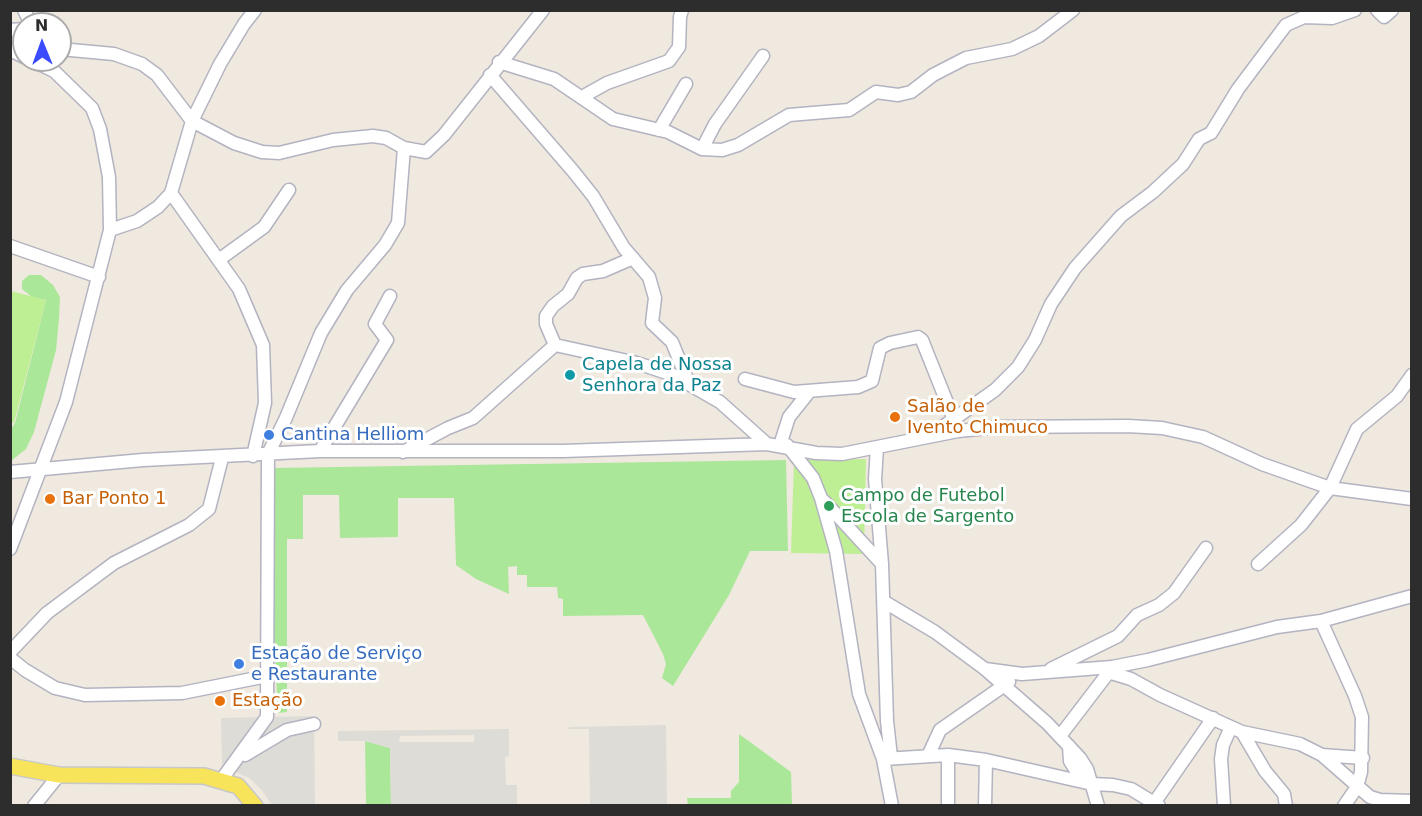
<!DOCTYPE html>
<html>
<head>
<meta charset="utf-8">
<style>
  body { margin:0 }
  #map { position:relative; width:1422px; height:816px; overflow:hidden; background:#efe9df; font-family:"DejaVu Sans",sans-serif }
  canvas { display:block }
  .frame { position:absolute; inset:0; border:12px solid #2d2d2d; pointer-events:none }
  .north { position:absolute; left:12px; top:12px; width:60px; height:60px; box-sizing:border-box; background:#fff; border:2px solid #ababab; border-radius:50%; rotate:359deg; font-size:16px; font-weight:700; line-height:24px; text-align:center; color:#2d2d2d }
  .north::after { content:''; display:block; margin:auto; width:21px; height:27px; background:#3b4bff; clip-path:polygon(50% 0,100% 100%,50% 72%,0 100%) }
</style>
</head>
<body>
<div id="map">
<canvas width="1422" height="816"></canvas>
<div class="frame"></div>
<div class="north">N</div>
</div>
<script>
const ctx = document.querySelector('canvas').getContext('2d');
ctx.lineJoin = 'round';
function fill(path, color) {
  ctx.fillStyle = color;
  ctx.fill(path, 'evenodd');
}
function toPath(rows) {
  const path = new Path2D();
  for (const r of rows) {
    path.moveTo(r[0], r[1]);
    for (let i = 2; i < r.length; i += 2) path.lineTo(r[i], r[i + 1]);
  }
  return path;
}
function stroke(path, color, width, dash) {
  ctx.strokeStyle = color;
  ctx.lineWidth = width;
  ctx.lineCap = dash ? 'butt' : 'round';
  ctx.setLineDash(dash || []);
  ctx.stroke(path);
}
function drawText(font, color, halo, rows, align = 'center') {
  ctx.font = font + ' "DejaVu Sans",sans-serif';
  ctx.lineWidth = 6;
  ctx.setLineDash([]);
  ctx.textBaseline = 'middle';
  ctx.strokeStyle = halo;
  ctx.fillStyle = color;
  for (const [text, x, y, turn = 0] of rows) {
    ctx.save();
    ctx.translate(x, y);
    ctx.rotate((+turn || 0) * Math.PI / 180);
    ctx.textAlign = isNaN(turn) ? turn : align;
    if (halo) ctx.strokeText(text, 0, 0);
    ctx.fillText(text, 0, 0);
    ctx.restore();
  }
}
const green = toPath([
  [29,275,41,275,53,285,60,297,59,319,56,350,34,432,26,449,11,461,11,429,15,423,46,300,32,297,22,289,22,281],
  [786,460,788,551,750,551,729,595,673,686,662,678,666,664,663,654,643,615,563,616,563,599,558,598,557,587,527,587,527,575,517,575,517,566,508,567,509,594,476,579,456,565,454,498,398,498,398,537,340,538,339,495,303,495,303,539,287,539,287,712,278,713,274,638,273,468],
  [739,734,791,772,792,805,688,805,687,798,731,798,731,791,739,782],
  [365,741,390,748,391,805,366,805]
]);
const pitch = toPath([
  [11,291,46,300,14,423,10,422],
  [866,459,864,554,791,553,794,460]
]);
const plaza = toPath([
  [314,716,315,805,272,805,261,789,249,778,222,766,221,718],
  [666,725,667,805,569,805,590,804,589,729,568,729,569,727],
  [509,729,509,756,505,757,506,785,517,785,517,805,391,805,390,748,365,741,338,741,338,731],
  [474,735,474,742,399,742,400,736]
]);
const minor = toPath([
  [24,10,31,24],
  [1377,10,1384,17,1392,10],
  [10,30,24,29],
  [60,49,114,54,142,64,157,75,192,121,234,143,262,152,279,153,333,140,373,136,386,138,404,148,426,152,444,135,543,10],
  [10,50,24,57],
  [499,62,554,79,613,119,668,132,702,149,722,150,738,145,789,115,849,110,876,92,898,95,911,92,933,75,966,58,1012,49,1039,36,1073,10],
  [490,75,573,171,593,196,624,248,649,277,655,298,652,323,672,342,689,384],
  [582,97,607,83,669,61,679,47,680,17,682,10],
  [659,130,686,84],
  [702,149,715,124,763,56],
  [171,193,239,289,263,345,265,403,253,456],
  [110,230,137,221,158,207,171,193,192,121,220,64,244,24,255,10],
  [10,246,99,277],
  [633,258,603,271,583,274,577,278,568,294,553,306,546,316,546,324,555,345,637,363,673,375,720,402,767,444],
  [220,259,264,227,289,190],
  [745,379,794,392,858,387,872,381,880,348,890,343,918,337,922,340,954,420],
  [934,433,995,390,1018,367,1035,340,1051,304,1075,268,1121,216,1153,192,1183,164,1199,139,1211,133,1238,89,1286,25,1304,17,1332,18,1355,10],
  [780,445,789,417,809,392],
  [787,445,813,478,821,498,836,551,859,694,883,759,892,806],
  [877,448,875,479,882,564,887,721,891,757],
  [320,451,387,340,375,324,390,296],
  [403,452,448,428,473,418,555,345],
  [10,472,143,460,320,451,563,451,767,444,816,453,842,454,958,431,999,427,1128,426,1162,428,1203,437,1262,464,1330,488,1412,499],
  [824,501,882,564],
  [10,549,66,402,110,230,109,177,100,129,92,108,54,71,31,60],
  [1258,564,1301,525,1330,488,1357,429,1397,396,1412,375],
  [883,601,935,632,985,669,1022,674,1112,667,1148,660,1277,627,1321,621,1412,596],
  [1321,621,1355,696,1362,717,1361,772,1357,787,1344,806],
  [10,652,47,613,114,563,189,525,209,509,222,458],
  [10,658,25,670,55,688,85,695,182,693,267,676],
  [985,669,1047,723,1080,758,1087,769,1098,806],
  [1051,669,1118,636,1137,615,1159,605,1174,593,1206,548],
  [1108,672,1131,679,1160,695,1242,732,1300,744,1322,755,1370,797,1380,800,1412,801],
  [1242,732,1265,771,1284,794,1286,806],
  [1060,736,1112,668],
  [1069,746,1070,761,1082,780],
  [245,755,287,730,314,724],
  [1322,755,1363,758],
  [928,756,940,730,1009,682],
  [884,759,948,755,986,760,1092,784,1113,785,1131,789,1159,806],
  [222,779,267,717,268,454,285,420,321,333,347,290,385,245,398,223,404,148],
  [34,806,59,775],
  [948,806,948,755],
  [985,806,986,760],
  [1152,806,1213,718],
  [1224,806,1221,759,1223,745,1231,727]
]);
const major = toPath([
  [10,766,59,775,204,776,238,786,255,806]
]);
const markers = [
  [570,375,6,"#0f9aa8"],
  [895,417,6,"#e8710a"],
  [269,435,6,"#3f7fe0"],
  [50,499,6,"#e8710a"],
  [829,506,6,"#2e9e5b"],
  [239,664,6,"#3f7fe0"],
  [220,701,6,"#e8710a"]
];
const cultureNames = [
  ["Capela de Nossa",582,365],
  ["Senhora da Paz",582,386]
];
const foodNames = [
  ["Salão de",907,407],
  ["Ivento Chimuco",907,428],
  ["Bar Ponto 1",62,499],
  ["Estação",232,701]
];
const shopNames = [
  ["Cantina Helliom",281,435],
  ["Estação de Serviço",251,654],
  ["e Restaurante",251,675]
];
const leisureNames = [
  ["Campo de Futebol",841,496],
  ["Escola de Sargento",841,517]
];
fill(green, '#abe799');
fill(pitch, '#bfef94');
fill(plaza, '#dedcd6');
stroke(minor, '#b3b3c1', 15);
stroke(major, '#c8c8c8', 18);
stroke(minor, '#fff', 12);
stroke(major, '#f8e45b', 15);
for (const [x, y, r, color] of markers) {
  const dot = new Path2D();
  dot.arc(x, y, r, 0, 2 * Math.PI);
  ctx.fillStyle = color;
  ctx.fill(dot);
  stroke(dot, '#fff', 2);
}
drawText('18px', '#0d838f', '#fff', cultureNames, 'left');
drawText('18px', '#c56008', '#fff', foodNames, 'left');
drawText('18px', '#366cbe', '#fff', shopNames, 'left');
drawText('18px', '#27864d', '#fff', leisureNames, 'left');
</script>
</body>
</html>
